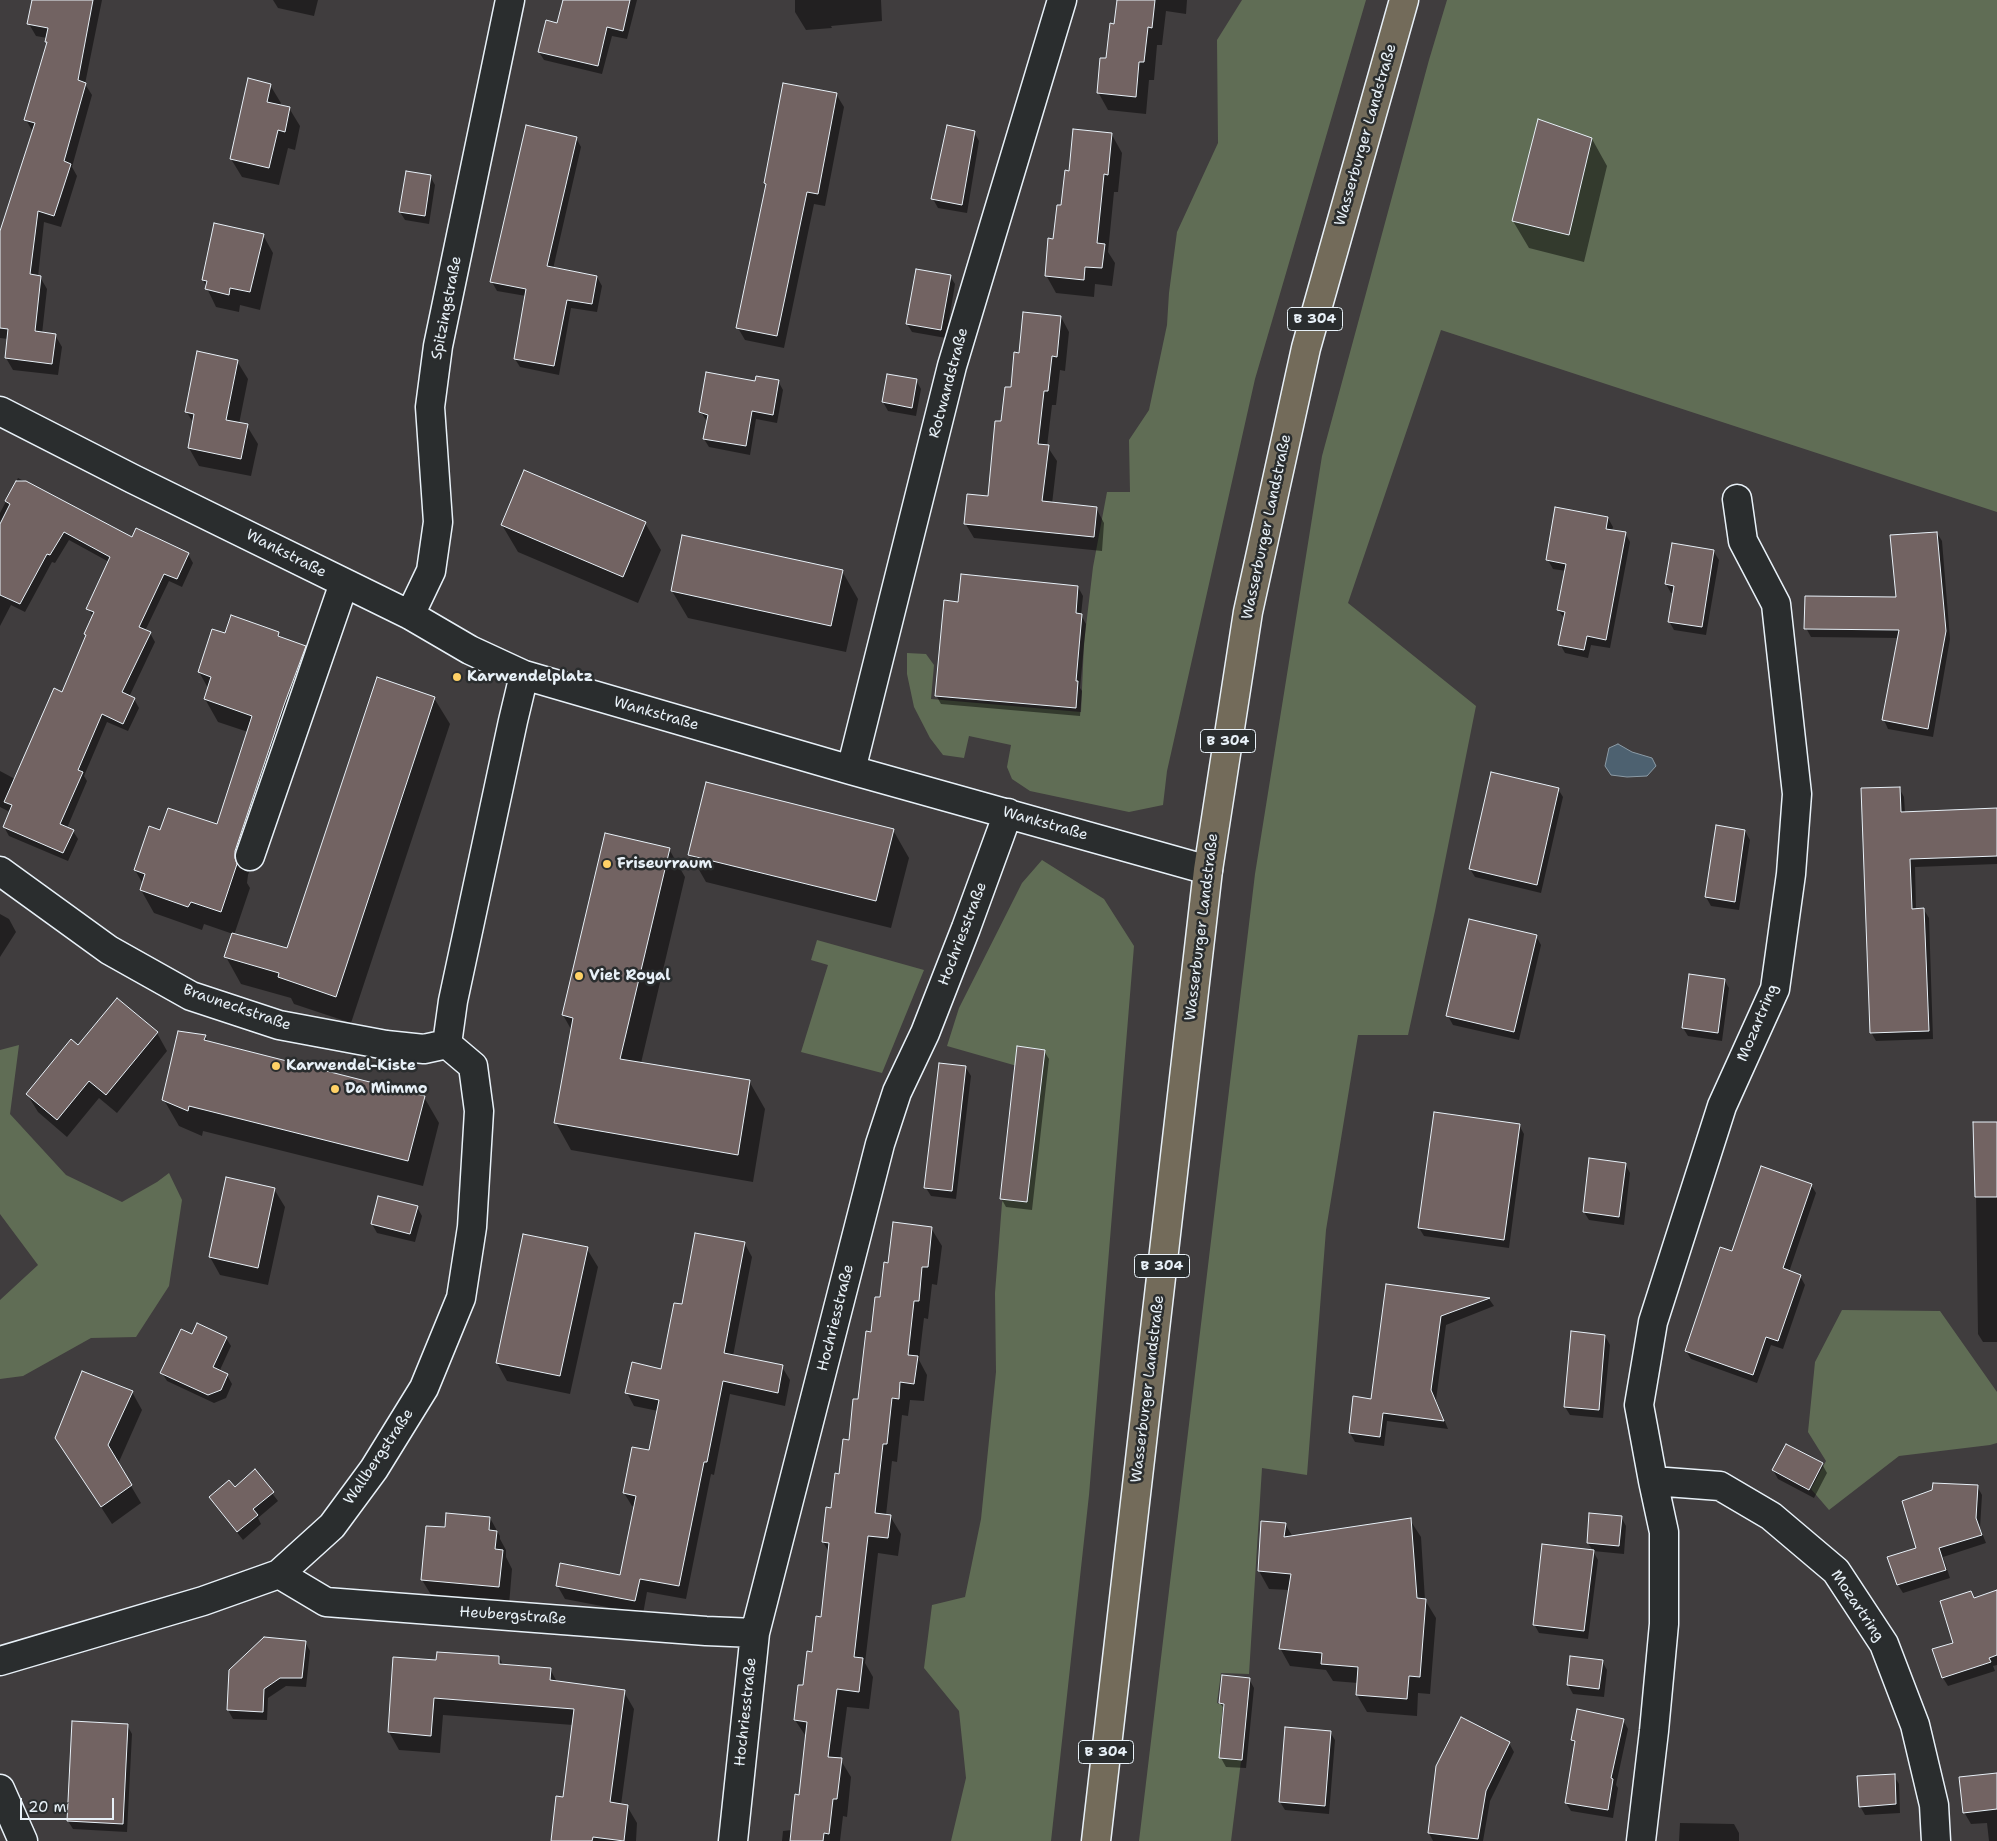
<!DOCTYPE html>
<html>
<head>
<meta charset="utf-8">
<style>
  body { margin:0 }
  #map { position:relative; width:1997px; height:1841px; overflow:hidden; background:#403d3e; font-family:"Shantell Sans",sans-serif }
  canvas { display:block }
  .scale { position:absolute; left:20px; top:1798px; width:94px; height:22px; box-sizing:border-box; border:2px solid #e8f1f8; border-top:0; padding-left:6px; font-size:15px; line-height:18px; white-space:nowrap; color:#e8f1f8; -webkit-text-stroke:4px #2a2d2e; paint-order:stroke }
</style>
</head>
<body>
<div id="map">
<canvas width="1997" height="1841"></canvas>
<div class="scale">20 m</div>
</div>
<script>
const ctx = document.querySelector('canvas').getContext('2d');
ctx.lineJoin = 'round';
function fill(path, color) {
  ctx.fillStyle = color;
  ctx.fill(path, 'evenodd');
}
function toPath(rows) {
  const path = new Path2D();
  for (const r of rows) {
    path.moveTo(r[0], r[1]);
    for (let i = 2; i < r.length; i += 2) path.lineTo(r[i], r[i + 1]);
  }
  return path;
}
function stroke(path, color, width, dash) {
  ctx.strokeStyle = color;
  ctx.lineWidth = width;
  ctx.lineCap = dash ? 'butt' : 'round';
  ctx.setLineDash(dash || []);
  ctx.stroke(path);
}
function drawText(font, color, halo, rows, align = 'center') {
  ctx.font = font + ' "Shantell Sans",sans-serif';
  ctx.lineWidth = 5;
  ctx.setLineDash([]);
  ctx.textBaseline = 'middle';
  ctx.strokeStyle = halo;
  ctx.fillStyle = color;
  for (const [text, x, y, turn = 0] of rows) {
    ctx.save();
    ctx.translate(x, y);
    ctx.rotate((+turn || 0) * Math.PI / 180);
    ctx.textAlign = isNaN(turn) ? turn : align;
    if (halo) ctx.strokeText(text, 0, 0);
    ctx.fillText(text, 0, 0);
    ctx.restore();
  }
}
const green = toPath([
  [1242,0,1366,0,1255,379,1167,771,1163,805,1129,812,1030,791,1012,779,1007,767,1011,745,969,736,964,758,943,755,930,738,914,707,907,674,907,653,926,654,934,665,931,699,1081,712,1084,643,1093,567,1107,492,1130,492,1129,440,1149,410,1167,325,1169,293,1177,232,1218,143,1217,40],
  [1447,0,1997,0,1997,512,1441,330,1348,603,1476,706,1435,911,1408,1035,1358,1035,1326,1230,1307,1475,1262,1468,1249,1674,1221,1673,1217,1703,1223,1705,1220,1734,1244,1737,1231,1841,1139,1841,1255,874,1322,456,1429,60],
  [1042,860,1104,899,1134,946,1089,1495,1051,1841,951,1841,966,1778,959,1711,924,1668,932,1605,965,1597,981,1519,996,1372,995,1293,1002,1203,1037,1097,1017,1066,947,1046,959,1008,1022,883],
  [817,940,924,970,882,1073,801,1052,828,965,811,960],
  [19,1045,10,1114,66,1175,122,1202,157,1182,169,1173,182,1200,169,1286,136,1337,91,1338,23,1376,0,1379,0,1300,38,1265,0,1214,0,1050],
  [1842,1310,1940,1311,1997,1392,1997,1443,1990,1445,1899,1456,1829,1510,1811,1489,1826,1461,1808,1432,1815,1362]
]);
const water = toPath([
  [1618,744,1632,752,1652,758,1656,766,1647,776,1627,777,1611,775,1605,766,1609,748,1618,744]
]);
const shadow = toPath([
  [33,0,102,0,85,84,92,95,72,167,77,176,61,227,44,222,38,277,40,277,47,289,42,334,55,335,62,347,58,375,13,370,6,358,8,339,0,338,0,235,33,132,26,120,48,44,47,38,36,36,29,24],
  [273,0,318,0,314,16,278,8],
  [564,0,637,0,627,39,612,36,602,74,544,60,539,52,558,24],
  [795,0,881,0,882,21,831,26,832,28,806,30,795,12],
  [1118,0,1187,0,1186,14,1166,11,1162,45,1157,45,1154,80,1149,80,1146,114,1108,110,1098,92,1115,25],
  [270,85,281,103,280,106,289,108,300,126,295,150,288,148,279,185,242,177,231,159],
  [836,94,844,107,825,206,814,204,784,348,745,340,738,328,766,186,765,183],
  [974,132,979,141,967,213,938,208,933,199],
  [1112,135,1122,153,1118,192,1114,192,1108,252,1115,263,1112,286,1095,284,1094,297,1056,293,1046,275,1070,172],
  [576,138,581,147,553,269,597,277,602,286,597,312,571,308,559,375,520,367,515,359,526,296,497,291,492,282],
  [1592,139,1607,166,1584,262,1529,248,1513,221],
  [430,176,435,185,429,224,405,220,400,212],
  [263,235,273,253,260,310,240,305,239,312,216,307,203,280],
  [950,276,955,284,946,338,912,332,907,324],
  [1061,317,1069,332,1065,371,1060,370,1056,405,1052,405,1047,446,1057,461,1052,504,1096,508,1104,523,1102,551,974,538,965,523,989,497,1002,423,1020,354],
  [237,361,248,379,239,424,247,426,258,444,251,476,199,466,189,448,194,424,186,411],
  [916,380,921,389,916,416,888,411,883,402],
  [778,381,783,390,777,423,756,419,750,455,709,447,704,439,708,421,706,420,701,412,756,382],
  [18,478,132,538,188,554,193,563,182,587,169,581,145,631,150,633,155,642,129,697,134,699,139,708,128,731,107,722,84,776,87,781,67,828,73,831,78,839,68,861,9,836,4,827,10,812,0,807,0,771,15,779,62,694,87,637,85,634,93,617,88,608,109,562,69,540,55,563,52,562,25,612,11,605,0,626,0,513],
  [1608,518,1613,527,1612,531,1625,533,1630,542,1610,648,1591,645,1588,658,1565,653,1560,644,1565,619,1558,610,1566,571,1553,569,1548,560],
  [645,523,661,550,638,603,518,552,502,525],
  [1937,533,1942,541,1950,639,1933,737,1888,729,1884,720,1898,638,1811,637,1806,628,1897,598],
  [1714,552,1719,560,1706,635,1674,630,1669,621,1674,593,1671,593,1666,584],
  [842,571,858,599,846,652,688,618,672,591],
  [1078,587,1083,596,1081,615,1086,624,1080,688,1082,691,1080,716,941,704,936,695,959,603],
  [278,633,282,639,305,647,318,670,248,875,247,883,250,888,234,935,288,950,434,698,450,724,351,1023,294,1004,291,998,241,984,226,957,233,934,204,924,202,930,154,913,141,890,143,884,135,870,161,831,217,825,248,732,218,722,205,699,208,688,199,672,226,635],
  [1899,788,1904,797,1905,813,1997,809,1997,864,1915,867,1916,910,1924,910,1929,918,1933,1039,1876,1041,1871,1032],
  [1558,789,1563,797,1541,893,1475,877,1470,869],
  [893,830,909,858,891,928,706,882,690,854],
  [1745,831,1750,840,1739,910,1711,906,1706,897],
  [669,849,685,877,641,1063,749,1081,765,1109,753,1182,571,1150,556,1123,572,1031,563,1015],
  [0,914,9,919,16,932,0,957],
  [1536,936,1541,945,1519,1040,1453,1025,1448,1016],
  [1724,980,1729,988,1722,1041,1688,1036,1683,1028],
  [157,1033,167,1051,117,1113,99,1098,67,1137,38,1112,27,1094,79,1046],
  [205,1036,209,1043,424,1097,439,1123,423,1186,203,1131,202,1136,179,1126,164,1100],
  [1044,1051,1049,1059,1032,1210,1006,1207,1001,1198],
  [966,1068,971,1076,956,1199,931,1196,926,1188],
  [1997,1123,1997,1342,1983,1342,1978,1334,1975,1124],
  [1519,1125,1524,1134,1509,1248,1424,1236,1419,1228],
  [1625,1164,1630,1173,1624,1225,1589,1220,1584,1212],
  [1811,1185,1816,1193,1789,1272,1800,1276,1805,1285,1783,1349,1771,1345,1757,1383,1691,1359,1686,1351,1733,1252],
  [274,1189,285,1207,268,1285,220,1275,210,1257],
  [417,1207,422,1216,415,1242,377,1233,372,1224],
  [931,1228,942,1246,937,1285,932,1284,928,1319,924,1318,919,1360,927,1375,924,1401,910,1400,908,1416,902,1415,897,1462,892,1461,886,1515,890,1516,901,1534,898,1556,878,1553,865,1663,873,1677,869,1709,847,1707,840,1759,851,1777,847,1817,843,1816,840,1841,782,1841,783,1831,792,1830,800,1796,807,1738,795,1720,799,1686,804,1687,822,1618,829,1552,823,1542,827,1509,832,1509,850,1441,889,1264],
  [745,1244,752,1257,733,1356,782,1367,790,1380,785,1406,730,1394,714,1475,711,1474,686,1599,647,1592,643,1614,565,1599,557,1585,621,1576,635,1507,632,1506,624,1493,650,1452,658,1411,634,1406,627,1393,662,1370,683,1306],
  [587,1249,598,1267,570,1394,507,1381,497,1363],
  [1388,1285,1489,1299,1494,1306,1446,1325,1436,1400,1448,1429,1387,1421,1384,1446,1355,1442,1350,1433,1372,1400],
  [193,1336,226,1338,231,1346,219,1372,227,1375,232,1384,226,1398,214,1403,167,1381,162,1373],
  [1605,1336,1610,1345,1603,1418,1570,1415,1565,1407],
  [132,1392,142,1410,118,1464,141,1503,112,1524,56,1438],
  [1822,1464,1827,1473,1814,1498,1778,1479,1773,1470],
  [255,1471,278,1501,258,1518,261,1524,243,1540,210,1498,235,1488],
  [1977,1486,1982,1495,1980,1528,1986,1543,1943,1557,1950,1578,1903,1593,1898,1585,1889,1558,1918,1549],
  [1621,1517,1626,1526,1624,1554,1593,1551,1588,1543],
  [490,1518,500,1536,500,1539,506,1550,506,1557,512,1569,509,1605,433,1598,422,1580,446,1529],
  [1410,1520,1421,1537,1425,1600,1436,1618,1430,1694,1418,1693,1417,1716,1367,1712,1357,1695,1358,1683,1333,1681,1326,1670,1290,1666,1280,1648,1290,1590,1269,1589,1259,1571,1285,1524,1293,1537],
  [1593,1551,1598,1560,1588,1639,1539,1633,1534,1624],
  [1997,1591,1997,1665,1993,1666,1995,1671,1948,1686,1943,1678,1934,1650,1955,1644,1974,1599],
  [305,1642,310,1651,306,1687,286,1686,268,1698,267,1720,233,1719,228,1710],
  [499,1657,503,1665,550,1669,557,1682,624,1692,634,1709,621,1805,627,1806,637,1823,636,1841,552,1841,564,1799,573,1725,443,1715,440,1753,399,1750,389,1732,437,1662],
  [1602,1661,1607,1670,1604,1697,1573,1694,1568,1685],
  [1249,1679,1254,1688,1246,1768,1226,1767,1221,1758,1225,1710,1220,1703],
  [1623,1720,1628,1729,1616,1785,1618,1788,1613,1818,1571,1811,1566,1803,1575,1745,1572,1740],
  [127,1725,132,1734,127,1832,73,1829,68,1821],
  [1330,1732,1335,1740,1329,1814,1285,1810,1280,1802],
  [1509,1743,1514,1752,1490,1801,1483,1841,1433,1841,1429,1833,1437,1766],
  [1997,1774,1997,1841,1989,1841,1987,1823,1971,1824,1964,1812],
  [1894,1776,1899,1784,1900,1813,1865,1815,1860,1806],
  [1680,1823,1734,1824,1739,1833,1739,1841,1679,1841]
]);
const building = toPath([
  [32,0,93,0,78,80,86,83,64,161,71,164,54,216,38,211,30,274,41,276,35,331,56,334,52,364,5,358,8,329,0,328,0,231,35,123,24,120,47,42,45,42,48,28,27,24,32,0],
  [563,0,630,0,623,31,607,27,598,66,538,52,546,20,557,23,563,0],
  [1117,0,1155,0,1152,28,1148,27,1144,62,1139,62,1136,97,1097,93,1100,58,1106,58,1110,23,1114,24,1117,0],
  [248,78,271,84,267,102,290,107,285,132,278,130,269,168,230,159,248,78],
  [783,83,837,93,818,194,807,192,777,336,736,328,766,184,764,183,783,83],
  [1538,119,1592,138,1569,235,1512,221,1538,119],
  [526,125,577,137,547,266,597,276,592,304,567,300,554,366,514,359,526,289,490,282,526,125],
  [947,125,975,131,962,205,931,199,947,125],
  [1073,129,1112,133,1108,175,1104,174,1097,243,1105,244,1102,268,1085,267,1084,280,1045,276,1048,238,1053,239,1057,205,1061,205,1065,170,1069,171,1073,129],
  [406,171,431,175,425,216,399,212,406,171],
  [214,223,264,234,250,292,230,288,229,295,205,289,207,281,202,280,214,223],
  [916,269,951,275,941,330,906,324,916,269],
  [1023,312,1061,316,1057,357,1052,356,1048,391,1044,391,1038,444,1049,445,1042,501,1097,507,1094,537,964,524,967,494,988,496,995,421,1001,421,1005,387,1011,387,1014,352,1019,353,1023,312],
  [197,351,238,360,226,420,248,424,241,459,188,448,194,414,185,412,197,351],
  [706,372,755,381,756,376,779,380,773,415,752,411,746,446,703,439,708,415,699,412,706,372],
  [887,374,917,379,912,408,882,402,887,374],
  [524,470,646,522,623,577,501,525,524,470],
  [16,481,26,481,132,537,136,528,189,553,177,579,164,574,139,627,151,632,122,692,135,698,123,724,102,714,78,770,83,772,60,824,74,830,63,853,3,827,12,805,4,802,54,688,62,692,86,635,84,634,94,612,86,609,110,557,64,532,50,555,47,554,20,604,0,595,0,524,10,504,5,501,16,481],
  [1555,507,1608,517,1606,529,1626,532,1606,640,1587,636,1584,650,1558,645,1565,612,1557,610,1566,564,1546,560,1555,507],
  [1937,532,1946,631,1928,729,1882,720,1899,630,1804,629,1805,596,1896,597,1890,535,1937,532],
  [682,535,843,570,831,626,671,591,682,535],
  [1672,543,1714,550,1702,627,1668,622,1674,586,1665,584,1672,543],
  [961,574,1078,586,1076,613,1082,614,1076,681,1078,681,1076,708,935,696,944,600,958,602,961,574],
  [231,615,279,632,278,636,306,646,284,705,235,851,235,858,237,864,221,912,191,902,188,907,140,890,145,874,134,870,149,826,160,830,168,808,217,824,252,716,204,699,211,677,198,672,212,629,225,633,231,615],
  [377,677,435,697,336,997,278,977,279,973,224,957,232,933,287,948,377,677],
  [1491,772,1559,788,1537,885,1469,869,1491,772],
  [706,782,894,829,876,901,688,855,706,782],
  [1900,787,1901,812,1997,808,1997,856,1910,859,1912,909,1924,908,1929,1031,1870,1033,1861,788,1900,787],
  [1716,825,1745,830,1735,902,1705,897,1716,825],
  [605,833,670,848,620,1059,750,1080,738,1155,554,1123,573,1018,562,1015,605,833],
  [1469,919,1537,935,1514,1032,1446,1016,1469,919],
  [1689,974,1725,979,1718,1033,1682,1028,1689,974],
  [117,998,158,1032,106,1095,89,1081,57,1120,26,1094,71,1039,78,1045,117,998],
  [178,1031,206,1035,204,1040,425,1096,408,1161,189,1106,188,1111,162,1100,178,1031],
  [1017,1046,1045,1050,1027,1202,1000,1199,1017,1046],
  [939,1063,966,1066,952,1191,924,1188,939,1063],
  [1434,1112,1520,1124,1504,1240,1418,1228,1434,1112],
  [1973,1122,1997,1122,1997,1197,1975,1197,1973,1122],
  [1589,1158,1626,1163,1619,1217,1583,1212,1589,1158],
  [1761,1166,1812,1184,1783,1268,1801,1275,1778,1341,1766,1337,1753,1375,1685,1351,1720,1247,1732,1251,1761,1166],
  [226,1177,275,1188,258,1268,209,1257,226,1177],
  [378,1196,418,1206,410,1234,371,1224,378,1196],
  [893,1222,932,1227,928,1267,922,1267,919,1301,914,1301,908,1355,918,1356,914,1384,900,1382,899,1399,892,1398,887,1444,883,1444,875,1513,891,1515,888,1538,868,1536,854,1657,863,1658,859,1692,837,1689,828,1757,842,1758,837,1799,833,1799,829,1834,824,1833,823,1841,790,1841,795,1794,799,1795,807,1722,794,1720,798,1685,803,1685,807,1651,812,1652,816,1616,821,1617,829,1543,822,1542,826,1507,831,1508,835,1473,839,1474,843,1439,849,1440,853,1399,858,1399,866,1331,871,1332,875,1297,880,1297,884,1262,888,1263,893,1222],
  [695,1233,745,1242,724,1353,783,1365,778,1393,723,1381,707,1462,704,1462,679,1586,640,1579,635,1601,556,1586,560,1563,620,1575,636,1496,623,1493,632,1447,649,1450,659,1400,625,1393,632,1362,661,1369,674,1303,682,1304,695,1233],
  [523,1234,588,1247,560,1376,496,1363,523,1234],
  [1386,1284,1490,1298,1441,1316,1431,1390,1444,1421,1383,1413,1380,1437,1349,1433,1353,1396,1371,1399,1386,1284],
  [197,1323,227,1337,213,1367,228,1374,221,1390,208,1395,160,1373,181,1329,192,1334,197,1323],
  [1571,1331,1605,1335,1599,1410,1564,1407,1571,1331],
  [82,1371,133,1391,108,1445,132,1485,101,1507,55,1438,82,1371],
  [1786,1444,1823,1463,1809,1490,1772,1470,1786,1444],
  [255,1469,274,1492,253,1509,258,1515,237,1532,209,1497,229,1480,235,1487,255,1469],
  [1933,1483,1978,1485,1976,1518,1982,1535,1939,1548,1946,1570,1897,1585,1887,1557,1916,1548,1902,1501,1932,1490,1933,1483],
  [446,1513,490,1517,489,1530,497,1531,495,1549,503,1550,499,1587,421,1580,426,1526,445,1527,446,1513],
  [1589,1513,1622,1516,1619,1546,1587,1543,1589,1513],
  [1411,1518,1417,1598,1426,1599,1420,1677,1409,1676,1407,1699,1356,1695,1358,1667,1321,1664,1322,1653,1279,1649,1291,1574,1258,1571,1261,1521,1286,1523,1284,1537,1411,1518],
  [1542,1544,1594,1550,1584,1631,1533,1625,1542,1544],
  [1997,1590,1997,1655,1989,1658,1991,1662,1942,1678,1932,1649,1953,1643,1940,1601,1971,1591,1974,1598,1997,1590],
  [264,1637,306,1641,302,1678,280,1678,264,1689,263,1712,227,1710,229,1670,264,1637],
  [437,1652,499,1656,499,1664,551,1668,550,1680,625,1690,610,1802,628,1805,624,1841,593,1837,592,1841,551,1841,556,1796,563,1797,574,1709,434,1698,431,1736,388,1732,393,1657,436,1660,437,1652],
  [1570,1656,1603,1660,1599,1689,1567,1685,1570,1656],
  [1222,1675,1250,1678,1242,1760,1219,1758,1224,1704,1219,1703,1222,1675],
  [1577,1709,1624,1719,1611,1778,1613,1779,1608,1810,1565,1803,1575,1741,1571,1740,1577,1709],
  [1461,1717,1510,1742,1486,1791,1478,1839,1428,1833,1436,1766,1461,1717],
  [72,1721,128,1724,123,1824,67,1821,72,1721],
  [1285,1727,1331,1731,1325,1806,1279,1802,1285,1727],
  [1997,1773,1997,1809,1963,1813,1959,1777,1997,1773],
  [1895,1774,1896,1804,1859,1807,1857,1776,1895,1774]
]);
const minor = toPath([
  [0,411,133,479,410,615,470,650,524,675,851,770,1208,870],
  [410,615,431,571,438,522,430,407,438,346,510,0],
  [851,770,952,366,1062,0],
  [250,856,344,583],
  [0,871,109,950,191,996,279,1025,386,1045,424,1049,447,1044],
  [447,1044,453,1001,513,721,524,675],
  [1653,1481,1639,1405,1653,1322,1722,1106,1775,989,1791,874,1797,794,1776,604,1743,541,1737,499],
  [279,1574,326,1602,706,1631,755,1633],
  [0,1661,203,1601,279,1574,332,1526,374,1469,424,1388,461,1298,472,1227,479,1111,473,1066,447,1044],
  [0,1789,23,1841],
  [733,1841,755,1633,880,1144,897,1092,925,1033,966,928,1008,813],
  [1641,1841,1654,1731,1664,1624,1664,1532,1653,1481,1720,1486,1771,1516,1836,1571,1884,1644,1915,1725,1934,1805,1936,1841]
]);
const major = toPath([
  [1096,1841,1208,870,1248,612,1306,348,1404,0]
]);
const markers = [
  [457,677,5,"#ffd166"],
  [607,864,5,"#ffd166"],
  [579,976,5,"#ffd166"],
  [276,1066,5,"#ffd166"],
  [335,1089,5,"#ffd166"]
];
const shields = [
  [1315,319,55],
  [1228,741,55],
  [1162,1266,55],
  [1106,1752,55]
];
const shieldNames = [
  ["B 304",1315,319],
  ["B 304",1228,741],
  ["B 304",1162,1266],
  ["B 304",1106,1752]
];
const streetNames = [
  ["Wasserburger Landstraße",1366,135,-74],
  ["Spitzingstraße",447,308,-79],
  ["Rotwandstraße",949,383,-75],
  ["Wasserburger Landstraße",1267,527,-78],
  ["Wankstraße",286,554,27],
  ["Wankstraße",656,714,16],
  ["Wankstraße",1045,824,16],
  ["Wasserburger Landstraße",1202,927,-83],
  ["Hochriesstraße",963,934,-69],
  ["Brauneckstraße",237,1008,19],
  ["Mozartring",1758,1023,-67],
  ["Hochriesstraße",836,1318,-76],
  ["Wasserburger Landstraße",1148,1389,-83],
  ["Wallbergstraße",379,1457,-56],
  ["Mozartring",1857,1606,56],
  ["Heubergstraße",513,1616,4],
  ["Hochriesstraße",746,1712,-84]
];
const poiNames = [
  ["Karwendelplatz",467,677],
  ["Friseurraum",617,864],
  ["Viet Royal",589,976],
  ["Karwendel-Kiste",286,1066],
  ["Da Mimmo",345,1089]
];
fill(green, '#606d55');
fill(water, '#4d6170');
stroke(water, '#8b9ba6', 1);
fill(shadow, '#0007');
fill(building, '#726362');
stroke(building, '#e8f1f8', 1);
stroke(minor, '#e8f1f8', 31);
stroke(major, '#e8f1f8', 31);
stroke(minor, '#2a2d2e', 28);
stroke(major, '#736b5a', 28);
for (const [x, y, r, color] of markers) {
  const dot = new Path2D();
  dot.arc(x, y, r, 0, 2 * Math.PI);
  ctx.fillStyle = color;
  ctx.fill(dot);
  stroke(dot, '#2a2d2e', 2);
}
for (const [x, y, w] of shields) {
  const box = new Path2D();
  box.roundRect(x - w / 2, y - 11.5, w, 23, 4);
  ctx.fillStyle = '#2a2d2e';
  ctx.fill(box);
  stroke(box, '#e8f1f8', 1);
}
drawText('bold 14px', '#e8f1f8', null, shieldNames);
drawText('15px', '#e8f1f8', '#2a2d2e', streetNames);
drawText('bold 15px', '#e8f1f8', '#2a2d2e', poiNames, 'left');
</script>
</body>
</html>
